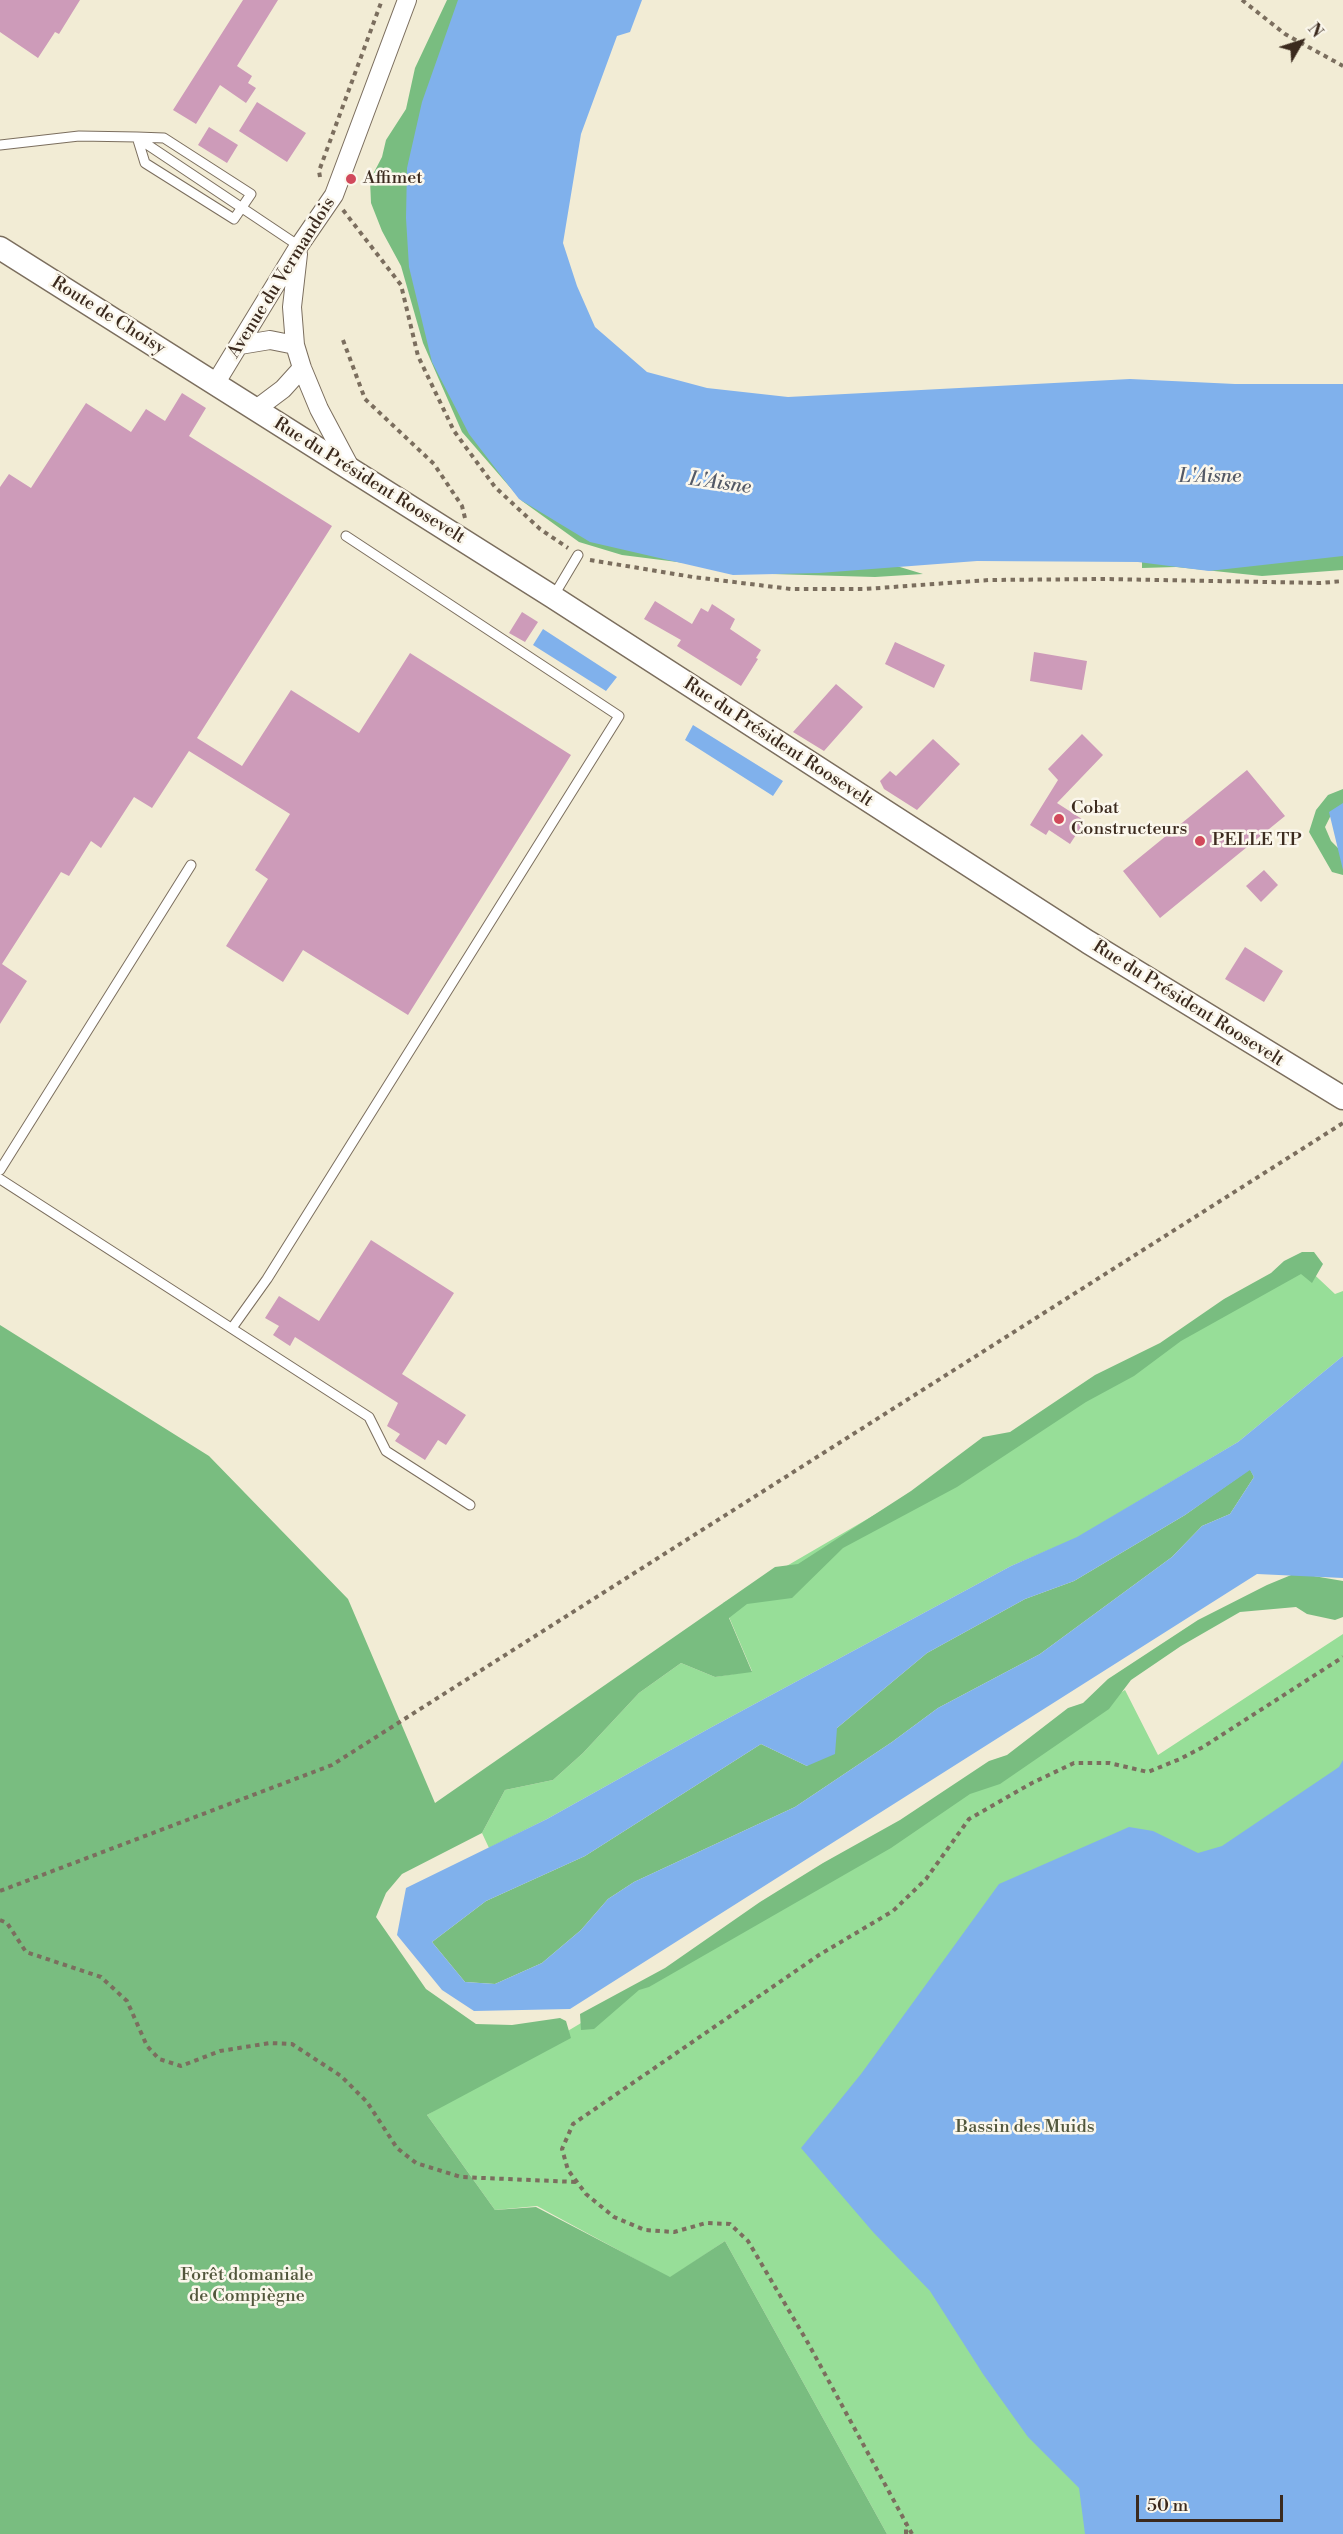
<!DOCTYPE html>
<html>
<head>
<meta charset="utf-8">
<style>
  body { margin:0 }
  #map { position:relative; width:1343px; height:2534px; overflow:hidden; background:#f2ecd5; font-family:"Libre Bodoni",serif }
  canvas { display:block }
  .north { position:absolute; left:1271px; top:12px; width:60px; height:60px; -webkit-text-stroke:4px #fbf7ec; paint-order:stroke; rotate:51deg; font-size:16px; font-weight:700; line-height:24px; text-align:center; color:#3b2a1e }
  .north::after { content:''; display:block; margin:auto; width:21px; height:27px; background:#3b2a1e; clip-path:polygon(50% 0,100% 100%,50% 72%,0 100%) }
  .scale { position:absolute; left:1136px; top:2495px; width:147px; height:27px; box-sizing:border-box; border:3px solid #3b2a1e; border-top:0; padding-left:8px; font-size:18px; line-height:21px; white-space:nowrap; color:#3b2a1e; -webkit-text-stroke:4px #fbf7ec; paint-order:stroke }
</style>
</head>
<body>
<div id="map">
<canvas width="1343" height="2534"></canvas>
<div class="north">N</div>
<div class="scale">50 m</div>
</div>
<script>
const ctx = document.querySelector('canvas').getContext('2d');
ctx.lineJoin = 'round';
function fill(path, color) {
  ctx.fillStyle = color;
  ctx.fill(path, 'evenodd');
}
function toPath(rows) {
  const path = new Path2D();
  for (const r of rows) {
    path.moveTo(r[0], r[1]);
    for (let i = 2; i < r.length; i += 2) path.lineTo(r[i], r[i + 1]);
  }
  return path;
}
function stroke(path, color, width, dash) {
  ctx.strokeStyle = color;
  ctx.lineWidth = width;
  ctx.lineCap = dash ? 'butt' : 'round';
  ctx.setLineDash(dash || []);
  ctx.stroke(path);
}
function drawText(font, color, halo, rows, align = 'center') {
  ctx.font = font + ' "Libre Bodoni",serif';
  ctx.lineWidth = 5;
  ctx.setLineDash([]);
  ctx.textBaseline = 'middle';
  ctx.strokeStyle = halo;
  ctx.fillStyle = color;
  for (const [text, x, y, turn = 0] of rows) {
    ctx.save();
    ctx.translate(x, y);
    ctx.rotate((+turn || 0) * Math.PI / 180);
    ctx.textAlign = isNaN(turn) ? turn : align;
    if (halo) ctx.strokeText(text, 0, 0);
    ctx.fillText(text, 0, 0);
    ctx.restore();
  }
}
const green = toPath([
  [1304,1265,1335,1294,1343,1291,1343,1356,1238,1442,1077,1538,1011,1566,710,1728,547,1819,489,1848,482,1833,505,1790,553,1780,583,1753,639,1693,681,1663,715,1677,752,1671,723,1603],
  [1343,1634,1343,2534,887,2534,725,2241,670,2278,537,2206,495,2210,427,2115,767,1912,1125,1690,1158,1755]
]);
const forest = toPath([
  [447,0,470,0,421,145,801,565,900,567,923,574,875,577,772,574,622,555,579,542,522,501,462,432,423,343,401,266,382,231,371,203,370,180,382,157,386,140,406,109,415,68],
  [1343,552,1343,570,1262,576,1176,567,1142,568,1142,558],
  [1343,789,1343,810,1330,817,1325,827,1331,841,1343,853,1343,875,1332,872,1309,832,1316,810,1328,795],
  [1302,1252,1314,1252,1323,1264,1312,1283,1301,1274,1181,1341,1134,1376,1086,1402,957,1487,843,1548,792,1598,747,1604,729,1618,752,1672,715,1677,681,1663,639,1693,583,1753,553,1780,505,1790,482,1833,402,1874,386,1893,376,1917,426,1989,476,2024,512,2025,560,2018,566,2021,571,2038,427,2115,495,2210,536,2207,670,2277,725,2241,887,2534,0,2534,0,1325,209,1456,348,1599,435,1803,775,1567,798,1564,911,1491,983,1437,1010,1432,1095,1375,1160,1343,1224,1299,1271,1273,1284,1261],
  [1250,1469,1254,1477,1230,1514,1202,1526,1172,1557,1040,1654,938,1708,892,1742,795,1807,634,1882,608,1899,581,1930,542,1963,495,1984,465,1982,432,1942,486,1901,585,1856,761,1744,807,1766,837,1728,927,1653,1025,1599,1074,1581,1185,1515],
  [1296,1573,1343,1581,1343,1617,1335,1620,1307,1614,1296,1607,1240,1612,1181,1646,1131,1680,1109,1709,1000,1784,970,1794,891,1848,649,1987,639,1990,594,2029,581,2030,580,2014,665,1968,760,1902,823,1863,900,1820,989,1761,1007,1755,1068,1708,1083,1703,1108,1679,1198,1620,1267,1585]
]);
const water = toPath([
  [458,0,642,0,630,32,617,36,581,134,563,243,577,286,595,327,647,372,707,388,788,397,1130,379,1235,384,1343,384,1343,556,1209,571,1138,562,977,561,819,573,733,575,590,542,519,499,469,434,432,362,409,267,406,218,407,168,422,102],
  [543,629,617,677,606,691,533,645],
  [693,725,783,781,773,796,685,740],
  [1343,803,1343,870,1329,812],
  [1343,1356,1343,1578,1257,1574,570,2009,474,2011,442,1990,397,1935,406,1888,547,1819,710,1728,1011,1566,1077,1537,1238,1442],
  [1250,1470,1254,1477,1230,1514,1202,1526,1172,1557,1040,1654,938,1708,892,1742,795,1807,634,1882,608,1899,581,1930,542,1963,495,1984,465,1982,432,1942,486,1901,585,1856,761,1744,807,1766,835,1754,837,1728,927,1653,1025,1599,1074,1581,1185,1515],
  [1343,1760,1343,2534,1085,2534,1079,2488,1028,2437,983,2374,930,2291,873,2232,801,2148,861,2074,999,1884,1129,1827,1153,1831,1198,1853,1222,1846,1339,1767]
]);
const building = toPath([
  [0,0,80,0,59,34,55,32,38,58,0,32],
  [243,0,278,0,237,66,252,76,248,83,256,88,246,103,220,85,196,124,173,110],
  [257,102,306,133,287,162,239,131],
  [209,127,238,145,227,163,198,145],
  [182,393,206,408,189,436,332,526,197,738,242,766,291,690,359,733,410,653,571,755,408,1015,303,950,283,982,226,946,268,879,255,870,290,814,189,751,152,808,134,797,101,848,91,841,69,876,61,872,2,964,27,981,0,1024,0,487,9,474,31,488,86,403,131,432,146,409,165,421],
  [655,601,692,624,701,608,708,612,712,604,735,619,730,629,761,650,756,658,758,659,741,686,677,646,681,640,644,619],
  [522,612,538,622,525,642,509,633],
  [895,642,945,665,934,688,885,664],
  [1034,652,1087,661,1082,690,1030,681],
  [836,684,863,707,824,751,793,732],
  [1082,734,1103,755,1057,803,1085,821,1070,844,1049,830,1046,835,1030,825,1058,780,1048,769],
  [933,739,960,764,917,810,884,789,880,781,890,771,896,776],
  [1247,770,1285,816,1160,918,1123,871],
  [1264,870,1278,885,1261,902,1246,886],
  [1245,947,1283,971,1264,1002,1225,979],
  [371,1240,454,1293,402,1374,466,1415,446,1445,438,1440,425,1460,395,1441,400,1434,387,1426,398,1403,295,1337,290,1346,273,1335,279,1326,265,1318,279,1296,319,1321]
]);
const path = toPath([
  [1242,0,1285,34,1343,66],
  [320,177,319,171,382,0],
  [343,210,401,285,418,356,454,431,495,487,540,529,568,548],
  [343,340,365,399,434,464,462,506,465,518],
  [590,560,693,577,791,589,865,589,989,580,1106,579,1321,583,1343,581],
  [0,1891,332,1765,1343,1123],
  [0,1920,7,1923,26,1952,101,1977,127,2001,147,2046,159,2059,181,2066,220,2051,270,2043,292,2044,341,2076,367,2102,397,2148,416,2163,461,2177,576,2182],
  [906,2534,906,2523],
  [912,2534,808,2343,748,2241,730,2224,706,2223,674,2232,645,2230,614,2217,586,2194,568,2170,562,2149,573,2124,819,1955,893,1911,926,1879,969,1819,1032,1783,1074,1763,1109,1763,1148,1772,1180,1759,1203,1747,1343,1657]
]);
const service = toPath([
  [139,139,299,246],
  [0,145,79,136,137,137,164,138,251,194,234,219,145,163,137,137],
  [553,597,578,555],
  [0,1170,191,865],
  [0,1179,369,1417,386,1451,470,1505],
  [232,1328,267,1279,619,716,346,536]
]);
const minor = toPath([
  [298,254,292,307,295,345,302,368,319,409,352,471],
  [240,345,270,340,295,345],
  [215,384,299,246,334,195,407,0],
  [255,410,283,389,302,368]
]);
const tertiary = toPath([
  [0,248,553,597,1088,942,1343,1098]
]);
const markers = [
  [351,179,6,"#d1495b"],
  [1059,819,6,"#d1495b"],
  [1200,841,6,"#d1495b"]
];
const poiNames = [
  ["Affimet",363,179],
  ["Cobat",1071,809],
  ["Constructeurs",1071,830],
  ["PELLE TP",1212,841]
];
const streetNames = [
  ["Avenue du Vermandois",282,278,-58],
  ["Route de Choisy",108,316,32],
  ["Rue du Président Roosevelt",369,481,32],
  ["Rue du Président Roosevelt",778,743,33],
  ["Rue du Président Roosevelt",1188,1004,32]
];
const parkNames = [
  ["Bassin des Muids",1025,2128],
  ["Forêt domaniale",247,2276],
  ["de Compiègne",247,2297]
];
const waterNames = [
  ["L'Aisne",1210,477],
  ["L'Aisne",720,484,8]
];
fill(green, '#97de98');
fill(forest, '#79bd80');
fill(water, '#80b1ec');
fill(building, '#cd9bb9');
stroke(service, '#7b6e5e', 11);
stroke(minor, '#7b6e5e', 20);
stroke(tertiary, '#7b6e5e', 25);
stroke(path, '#7b6e5e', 4, [4.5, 4.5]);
stroke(service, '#fff', 9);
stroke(minor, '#fff', 18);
stroke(tertiary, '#fff', 22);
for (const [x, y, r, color] of markers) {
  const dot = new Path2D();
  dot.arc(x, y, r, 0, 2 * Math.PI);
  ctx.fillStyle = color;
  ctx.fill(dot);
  stroke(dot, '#fbf7ec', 2);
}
drawText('18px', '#3b2a1e', '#fbf7ec', poiNames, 'left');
drawText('18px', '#3b2a1e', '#fbf7ec', streetNames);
drawText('18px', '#52573c', '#fbf7ec', parkNames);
drawText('italic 20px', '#535966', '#fbf7ec', waterNames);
</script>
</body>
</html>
